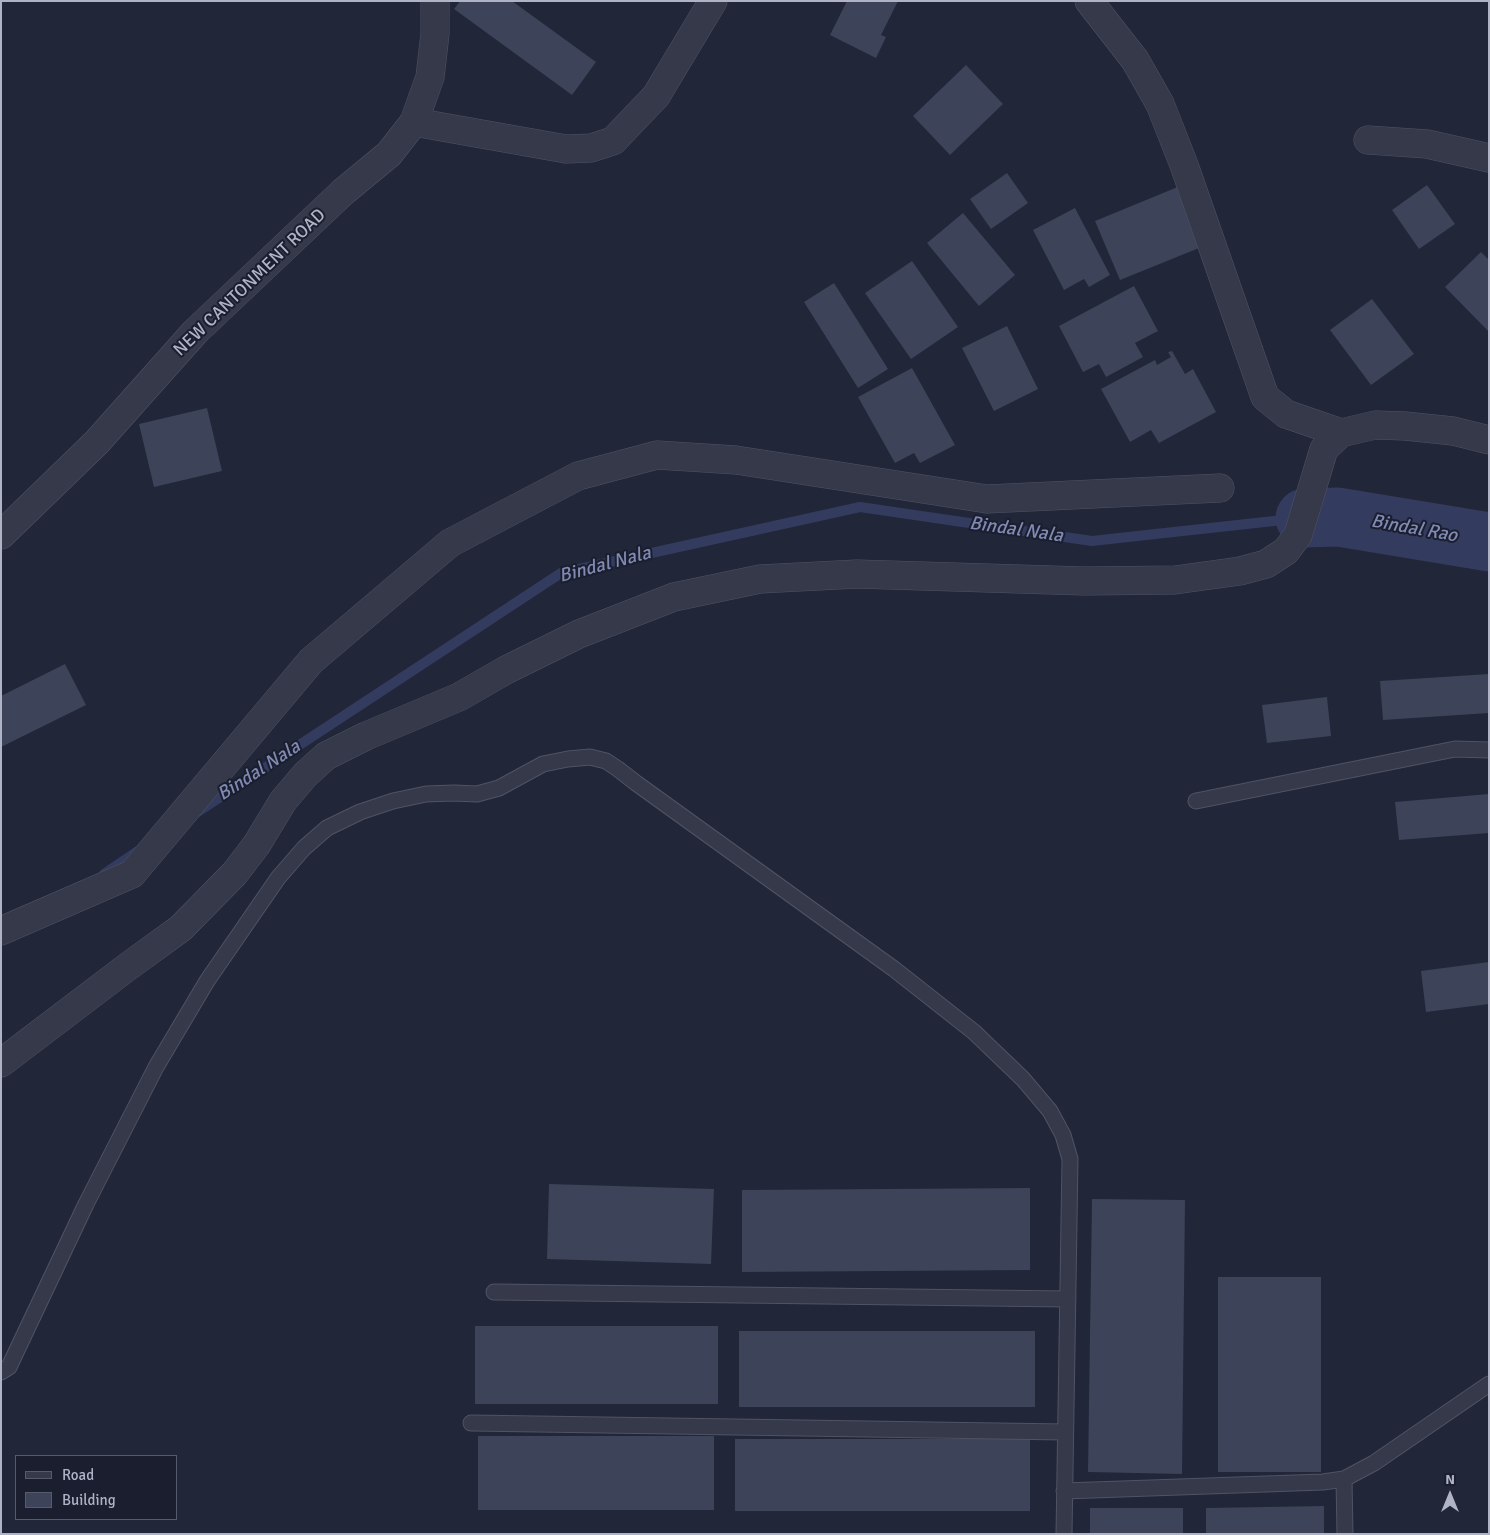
<!DOCTYPE html>
<html>
<head>
<meta charset="utf-8">
<style>
  body { margin:0 }
  #map { position:relative; width:1490px; height:1535px; overflow:hidden; background:#212639; font-family:Signika,sans-serif }
  canvas { display:block }
  .frame { position:absolute; inset:0; border:2px solid #b0b3c6; pointer-events:none }
  .legend { position:absolute; left:15px; top:1455px; width:162px; height:65px; box-sizing:border-box; background:#1a1e2e; border:1px solid #565a6b; margin:0; padding:6px 9px; list-style:none; font-size:15px; color:#b0b3c6 }
  .legend li { display:flex; align-items:center; gap:10px; height:25px }
  .legend b { width:25px; border:1px solid #565a6b }
  .north { position:absolute; left:1425px; top:1470px; width:50px; height:50px; -webkit-text-stroke:4px #1a1e2e; paint-order:stroke; rotate:0deg; font-size:14px; font-weight:700; line-height:20px; text-align:center; color:#b0b3c6 }
  .north::after { content:''; display:block; margin:auto; width:18px; height:22px; background:#b0b3c6; clip-path:polygon(50% 0,100% 100%,50% 72%,0 100%) }
</style>
</head>
<body>
<div id="map">
<canvas width="1490" height="1535"></canvas>
<div class="frame"></div>
<ul class="legend">
<li><b style="height:6px;background:#35394a"></b>Road</li>
<li><b style="height:14px;background:#3d4359"></b>Building</li>
</ul>
<div class="north">N</div>
</div>
<script>
const ctx = document.querySelector('canvas').getContext('2d');
ctx.lineJoin = 'round';
function toPath(rows) {
  const path = new Path2D();
  for (const r of rows) {
    path.moveTo(r[0], r[1]);
    for (let i = 2; i < r.length; i += 2) path.lineTo(r[i], r[i + 1]);
  }
  return path;
}
function stroke(path, color, width, dash) {
  ctx.strokeStyle = color;
  ctx.lineWidth = width;
  ctx.lineCap = dash ? 'butt' : 'round';
  ctx.setLineDash(dash || []);
  ctx.stroke(path);
}
function fill(path, color) {
  ctx.fillStyle = color;
  ctx.fill(path, 'evenodd');
}
function drawText(font, color, halo, rows, align = 'center') {
  ctx.font = font + ' Signika,sans-serif';
  ctx.lineWidth = 4;
  ctx.setLineDash([]);
  ctx.textBaseline = 'middle';
  ctx.strokeStyle = halo;
  ctx.fillStyle = color;
  for (const [text, x, y, turn = 0] of rows) {
    ctx.save();
    ctx.translate(x, y);
    ctx.rotate((+turn || 0) * Math.PI / 180);
    ctx.textAlign = isNaN(turn) ? turn : align;
    if (halo) ctx.strokeText(text, 0, 0);
    ctx.fillText(text, 0, 0);
    ctx.restore();
  }
}
const stream = toPath([
  [196,813,561,573,860,507,1092,541,1301,518],
  [104,874,138,851]
]);
const river = toPath([
  [1305,518,1338,517,1489,542]
]);
const building = toPath([
  [460,1,512,1,596,62,572,95,454,9],
  [847,1,898,1,881,35,886,37,876,58,830,35],
  [966,65,1003,104,950,155,913,116],
  [1007,173,1028,203,991,229,970,199],
  [1185,184,1209,244,1120,280,1095,221],
  [1427,185,1455,224,1419,249,1392,210],
  [1075,208,1110,275,1089,287,1084,279,1064,290,1033,230],
  [963,213,1015,275,979,306,927,243],
  [1481,252,1489,260,1489,332,1445,287],
  [912,261,958,327,911,359,865,293],
  [834,283,888,369,858,388,804,302],
  [1134,286,1158,331,1135,343,1143,357,1106,377,1099,364,1083,372,1059,326],
  [1372,299,1414,354,1371,385,1330,330],
  [1007,326,1038,389,994,411,962,348],
  [1172,351,1185,374,1193,369,1216,412,1159,443,1151,430,1130,442,1101,389,1155,360,1157,365,1171,357,1168,352],
  [912,368,955,445,920,463,914,453,895,463,858,397],
  [207,408,222,471,154,487,139,424],
  [65,664,86,705,1,747,1,696],
  [1489,674,1489,713,1383,720,1380,681],
  [1327,697,1331,736,1267,743,1262,705],
  [1489,794,1489,833,1399,840,1395,802],
  [1489,962,1489,1004,1426,1012,1421,971],
  [549,1184,714,1189,711,1264,547,1259],
  [1030,1188,1030,1270,742,1272,742,1190],
  [1092,1199,1185,1200,1182,1474,1088,1472],
  [1218,1277,1321,1277,1321,1472,1218,1472],
  [475,1326,718,1326,718,1404,475,1404],
  [739,1331,1035,1331,1035,1407,739,1407],
  [478,1436,714,1436,714,1510,478,1510],
  [735,1439,1030,1439,1030,1511,735,1511],
  [1324,1506,1324,1534,1206,1534,1206,1508],
  [1090,1508,1183,1508,1183,1534,1090,1534]
]);
const service = toPath([
  [1196,801,1455,749,1489,750],
  [494,1292,1068,1299],
  [1,1372,9,1367,86,1204,156,1067,207,981,278,878,304,848,327,828,360,812,393,801,426,794,454,793,477,794,499,788,543,764,568,759,590,757,606,761,618,769,636,783,894,969,974,1032,1023,1079,1050,1111,1063,1135,1070,1159,1064,1534],
  [471,1423,1065,1432],
  [1344,1479,1345,1534],
  [1064,1491,1323,1482,1344,1479,1374,1463,1489,1384]
]);
const minor = toPath([
  [1089,1,1135,60,1160,104,1184,165,1265,397,1286,414,1341,433],
  [414,122,566,149,591,148,613,141,656,96,713,1],
  [1368,140,1427,144,1489,158],
  [1,535,97,442,195,332,343,192,389,154,414,122,430,77,435,34,435,1],
  [1,931,132,874,311,661,450,543,578,476,657,455,736,460,987,499,1220,488],
  [1,1063,126,968,181,928,235,873,257,844,283,801,305,775,326,756,366,736,459,697,506,670,579,634,674,597,760,579,857,574,1084,581,1175,580,1240,571,1266,564,1286,551,1298,535,1324,449,1341,433,1375,425,1405,426,1453,431,1489,440]
]);
const streetNames = [
  ["NEW CANTONMENT ROAD",250,283,-44]
];
const waterNames = [
  ["Bindal Rao",1414,529,10],
  ["Bindal Nala",1016,530,8],
  ["Bindal Nala",605,565,-15],
  ["Bindal Nala",259,771,-33]
];
stroke(stream, '#333b5f', 10);
stroke(river, '#333b5f', 59);
fill(building, '#3d4359');
stroke(service, '#505364', 17);
stroke(minor, '#505364', 29);
stroke(service, '#35394a', 15);
stroke(minor, '#35394a', 28);
drawText('18px', '#b0b3c6', '#1a1e2e', streetNames);
drawText('italic 19px', '#808ab2', '#1a1e2e', waterNames);
</script>
</body>
</html>
